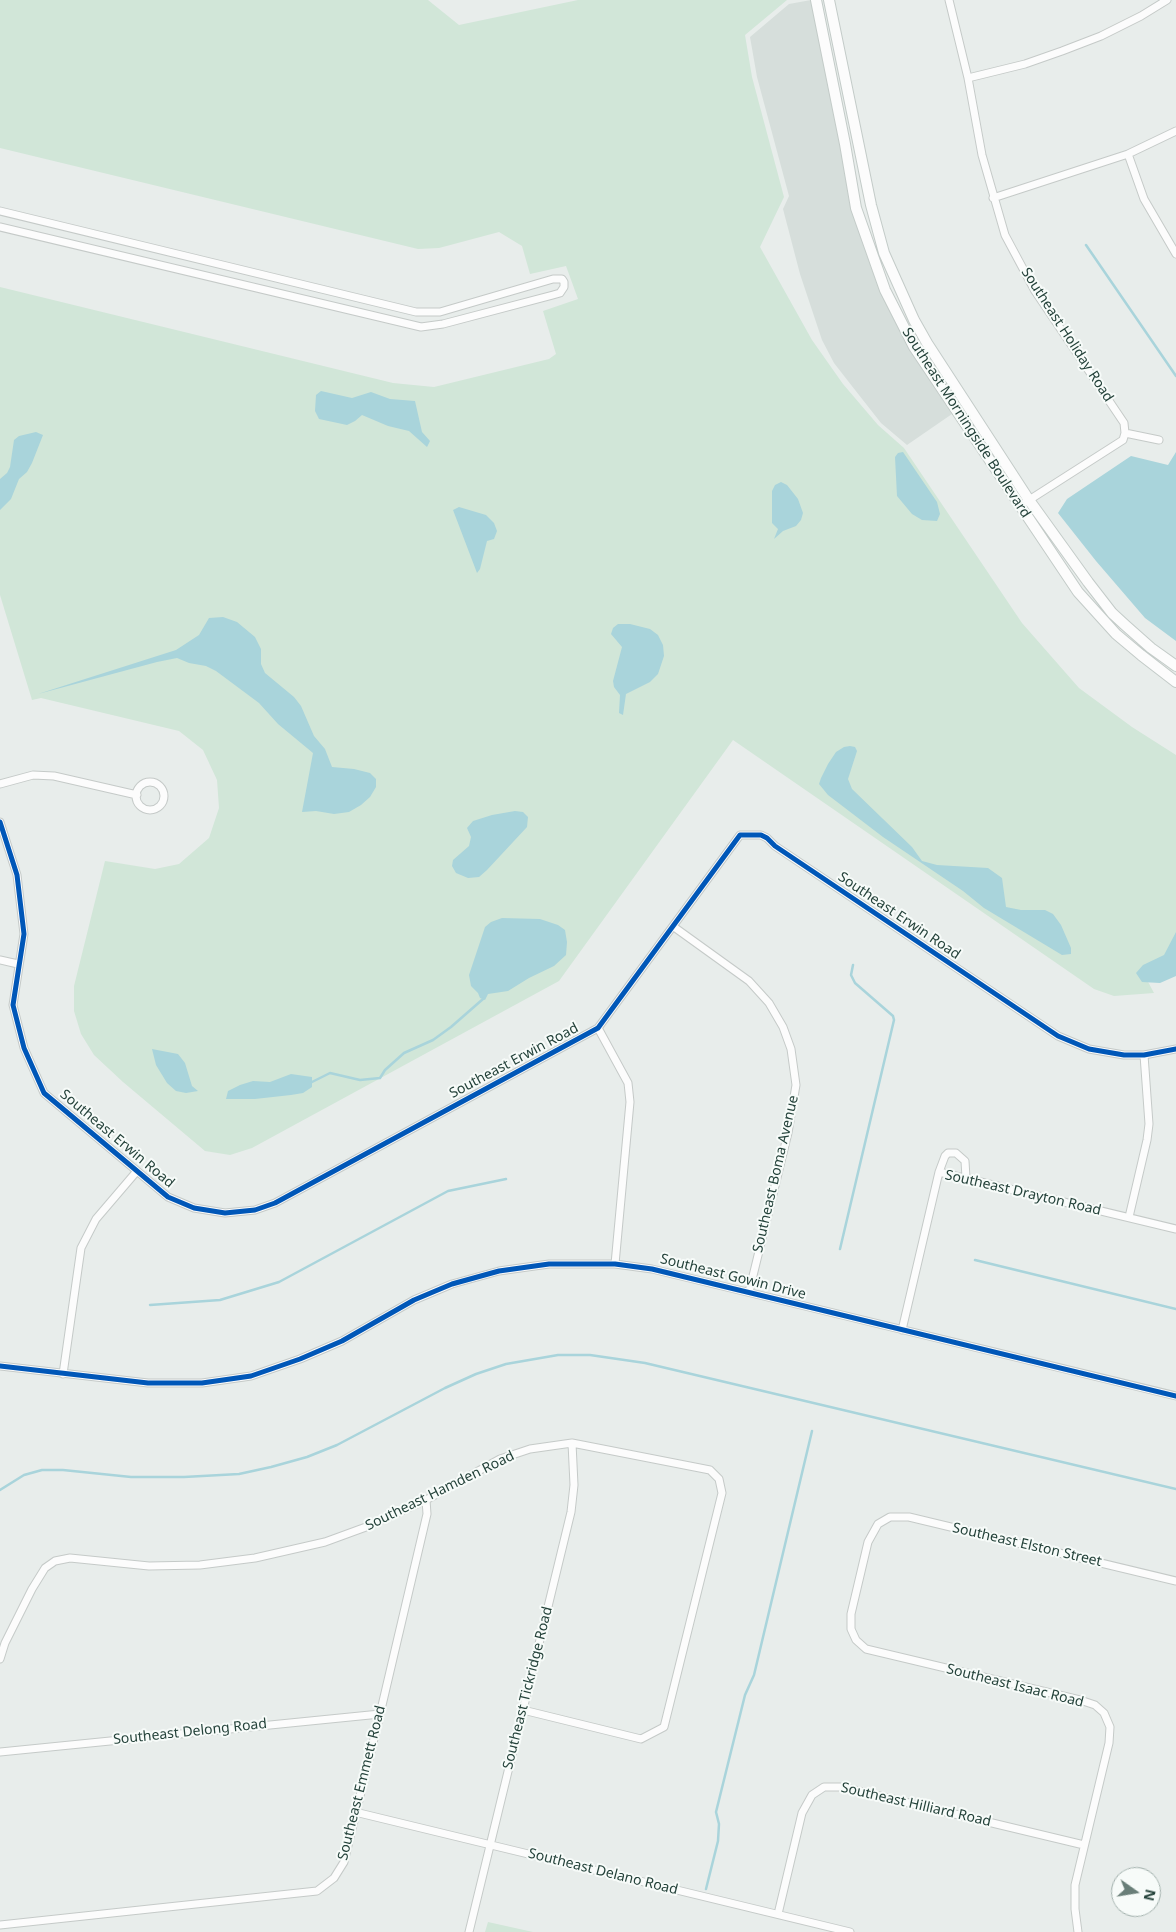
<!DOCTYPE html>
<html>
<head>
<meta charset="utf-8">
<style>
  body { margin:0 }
  #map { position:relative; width:1176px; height:1932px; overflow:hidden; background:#e8edeb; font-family:"Noto Sans",sans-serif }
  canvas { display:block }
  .north { position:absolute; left:1111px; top:1867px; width:50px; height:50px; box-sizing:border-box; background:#f7fbf9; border:1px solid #a3b1ad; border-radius:50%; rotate:103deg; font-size:14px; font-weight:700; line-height:20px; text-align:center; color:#24423a }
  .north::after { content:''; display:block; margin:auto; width:18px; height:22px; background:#697e78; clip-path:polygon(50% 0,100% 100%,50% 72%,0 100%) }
</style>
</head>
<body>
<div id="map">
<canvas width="1176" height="1932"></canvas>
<div class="north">N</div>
</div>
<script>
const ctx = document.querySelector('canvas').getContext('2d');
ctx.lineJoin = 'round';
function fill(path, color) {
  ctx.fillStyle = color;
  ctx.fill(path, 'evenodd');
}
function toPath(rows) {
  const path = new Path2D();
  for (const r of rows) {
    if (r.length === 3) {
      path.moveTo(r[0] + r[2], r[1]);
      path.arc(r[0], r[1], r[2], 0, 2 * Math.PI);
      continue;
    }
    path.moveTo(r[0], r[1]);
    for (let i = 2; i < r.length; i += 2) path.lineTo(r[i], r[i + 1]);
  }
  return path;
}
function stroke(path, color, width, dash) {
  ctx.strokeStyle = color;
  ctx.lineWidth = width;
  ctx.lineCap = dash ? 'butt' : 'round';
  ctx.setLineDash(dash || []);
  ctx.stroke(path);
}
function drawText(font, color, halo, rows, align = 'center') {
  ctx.font = font + ' "Noto Sans",sans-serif';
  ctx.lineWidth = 4;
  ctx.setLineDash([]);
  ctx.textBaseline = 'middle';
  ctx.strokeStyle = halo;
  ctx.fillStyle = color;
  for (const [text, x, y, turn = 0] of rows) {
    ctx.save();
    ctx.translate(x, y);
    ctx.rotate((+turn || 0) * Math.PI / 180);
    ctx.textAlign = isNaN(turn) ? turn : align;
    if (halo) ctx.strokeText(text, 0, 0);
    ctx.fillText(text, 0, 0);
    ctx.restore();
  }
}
const built = toPath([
  [811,0,839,140,850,205,867,256,879,288,909,349,952,414,907,445,881,423,848,381,834,363,822,340,800,274,783,209,789,196,757,77,750,37,789,4]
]);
const green = toPath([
  [0,0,428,0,459,25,578,0,787,0,745,35,752,77,784,197,760,247,812,340,843,384,878,425,904,448,1022,623,1079,688,1132,727,1176,755,1176,961,1146,978,1154,993,1114,996,1094,989,733,740,559,981,252,1148,230,1155,205,1151,123,1082,94,1055,81,1034,74,1011,74,986,105,861,155,869,179,864,209,838,219,808,217,780,203,750,179,731,41,698,32,700,0,595,0,287,393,383,434,387,549,359,556,354,543,311,578,299,566,266,530,274,522,246,499,232,439,248,418,249,0,148],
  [488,1922,533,1932,485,1932]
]);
const water = toPath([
  [321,391,352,398,371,392,390,399,415,401,422,432,430,441,427,447,409,431,388,426,362,415,355,421,347,425,319,419,315,411,316,395],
  [36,432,43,435,32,463,27,472,19,479,11,499,0,510,0,479,7,473,10,467,14,440,19,436],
  [903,452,937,502,940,514,937,521,922,520,912,514,897,496,895,457,898,453],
  [1176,452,1176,641,1145,618,1096,561,1058,513,1067,499,1131,456,1168,465],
  [781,482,787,485,798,499,803,513,801,520,796,526,783,531,774,539,778,529,772,523,772,491,775,485],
  [459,507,486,515,494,523,497,531,494,539,487,541,480,569,477,573,453,510],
  [223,617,237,622,255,637,261,649,261,664,265,673,294,697,301,706,314,736,325,749,332,767,354,769,370,773,376,779,376,787,370,797,361,805,349,812,334,814,316,811,302,812,313,753,278,724,259,703,216,671,206,666,189,663,177,658,157,662,38,694,176,650,199,635,209,618],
  [618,624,630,624,650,629,658,635,663,645,664,656,658,674,650,682,626,694,623,715,619,713,620,695,614,687,613,681,622,647,611,634,613,628],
  [850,746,855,747,857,751,848,779,852,789,912,847,922,861,937,865,988,868,1002,878,1006,907,1021,910,1045,910,1053,914,1061,925,1071,948,1071,954,1062,955,984,908,963,891,883,837,828,795,819,784,821,778,828,764,836,752,844,747],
  [515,811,523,812,528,817,527,827,487,870,479,877,468,878,456,873,452,866,453,860,469,846,471,837,467,828,473,821,492,815],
  [502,918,540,919,558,925,565,930,567,942,566,955,554,966,529,978,508,991,488,994,485,1000,480,998,478,993,471,986,469,975,485,927,491,922],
  [1176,932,1176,976,1160,983,1142,982,1136,973,1143,965,1164,955],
  [152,1049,178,1054,185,1063,192,1086,198,1091,186,1093,176,1091,167,1083,156,1065],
  [291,1074,312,1077,312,1087,303,1093,291,1095,255,1099,226,1099,228,1091,240,1085,253,1081,270,1082]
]);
const stream = toPath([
  [1086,245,1176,376],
  [312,1082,330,1073,360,1080,380,1078,385,1070,404,1053,433,1040,451,1027,483,999],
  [840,1249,894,1020,893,1016,855,983,851,975,853,965],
  [975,1260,1176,1309],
  [150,1305,220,1300,279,1282,448,1191,506,1179],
  [0,1490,24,1475,42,1470,63,1470,131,1477,184,1477,239,1474,271,1467,307,1457,337,1445,445,1388,476,1374,506,1364,558,1355,590,1355,645,1363,1176,1489],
  [706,1889,718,1841,719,1824,716,1812,745,1695,754,1675,812,1431]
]);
const street = toPath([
  [949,0,968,78,982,155,1005,235,1035,291,1124,423,1125,433],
  [968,78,1025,64,1062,51,1101,36,1141,16,1167,0],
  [1128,154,1144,199,1176,254],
  [993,198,1128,154,1176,131],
  [0,211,416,312,440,312,553,279,562,279,564,282,564,287,560,293,553,295,443,324,421,327,0,227],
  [1125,433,1159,440],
  [1026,502,1123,440,1125,433],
  [150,796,14],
  [0,784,33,775,54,776,137,795],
  [0,822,17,875,24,934,13,1005,24,1048,44,1093,168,1197,194,1208,225,1213,255,1210,275,1203,598,1028,740,835,761,835,767,838,775,846,1058,1036,1089,1049,1124,1055,1144,1055,1176,1049],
  [674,927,749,981,769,1003,783,1027,791,1049,796,1085,788,1133,749,1292],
  [0,960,18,964],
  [598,1028,628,1083,630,1102,615,1264],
  [939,1172,945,1156,948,1153,956,1153,965,1161,966,1178],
  [1129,1217,1147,1140,1149,1124,1144,1055],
  [902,1330,939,1172,1176,1229],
  [0,1366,148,1383,202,1383,251,1376,300,1359,342,1341,414,1300,452,1284,499,1271,549,1264,615,1264,652,1269,1176,1396],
  [63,1374,81,1248,96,1219,137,1171],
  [0,1659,5,1643,32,1589,45,1568,55,1561,70,1558,149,1566,200,1565,255,1558,325,1542,366,1527,426,1500,500,1459,530,1449,572,1443,710,1470,719,1479,722,1493,664,1727,641,1739,523,1710],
  [0,1752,380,1714],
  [355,1812,850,1932],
  [778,1914,802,1813,812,1795,824,1787,842,1787,1084,1845],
  [0,1925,317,1891,334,1878,344,1862,380,1714,427,1514,426,1500],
  [469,1932,571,1512,574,1485,572,1443],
  [1078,1932,1075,1909,1075,1885,1109,1743,1110,1727,1104,1713,1095,1705,1080,1700,866,1649,856,1640,851,1629,851,1614,868,1542,878,1524,890,1517,909,1517,1176,1581]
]);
const secondary = toPath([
  [816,0,845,144,856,208,885,290,914,347,1078,592,1116,634,1141,655,1176,682],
  [829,0,871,205,884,253,914,320,927,343,1029,500,1088,582,1112,613,1125,625,1151,648,1176,666]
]);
const cycleway = toPath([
  [0,822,17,875,24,934,13,1005,24,1048,44,1093,168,1197,194,1208,225,1213,255,1210,275,1203,598,1028,740,835,761,835,767,838,775,846,1058,1036,1089,1049,1124,1055,1144,1055,1176,1049],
  [0,1366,148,1383,202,1383,251,1376,300,1359,342,1341,414,1300,452,1284,499,1271,549,1264,615,1264,652,1269,1176,1396]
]);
const streetNames = [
  ["Southeast Holiday Road",1067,335,57],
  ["Southeast Morningside Boulevard",966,423,57],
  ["Southeast Erwin Road",899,916,34],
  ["Southeast Erwin Road",514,1061,-28],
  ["Southeast Erwin Road",117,1139,40],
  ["Southeast Boma Avenue",776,1174,-77],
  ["Southeast Drayton Road",1023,1193,13],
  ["Southeast Gowin Drive",733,1277,14],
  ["Southeast Hamden Road",440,1491,-26],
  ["Southeast Elston Street",1027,1545,13],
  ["Southeast Isaac Road",1015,1686,14],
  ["Southeast Tickridge Road",528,1688,-76],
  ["Southeast Delong Road",190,1732,-6],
  ["Southeast Emmett Road",362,1783,-76],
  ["Southeast Hilliard Road",916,1805,13],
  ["Southeast Delano Road",603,1872,14]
];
fill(built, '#d6dedb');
fill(green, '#d1e6d8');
fill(water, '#a9d4db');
stroke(stream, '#a9d4db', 2.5);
stroke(street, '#c5cac8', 9);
stroke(secondary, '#c3cbc8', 12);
stroke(street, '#fcfcfc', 7);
stroke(secondary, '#fcfcfc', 10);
stroke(cycleway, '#0057b8', 5);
drawText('14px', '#24423a', '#f7fbf9', streetNames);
</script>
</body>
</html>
